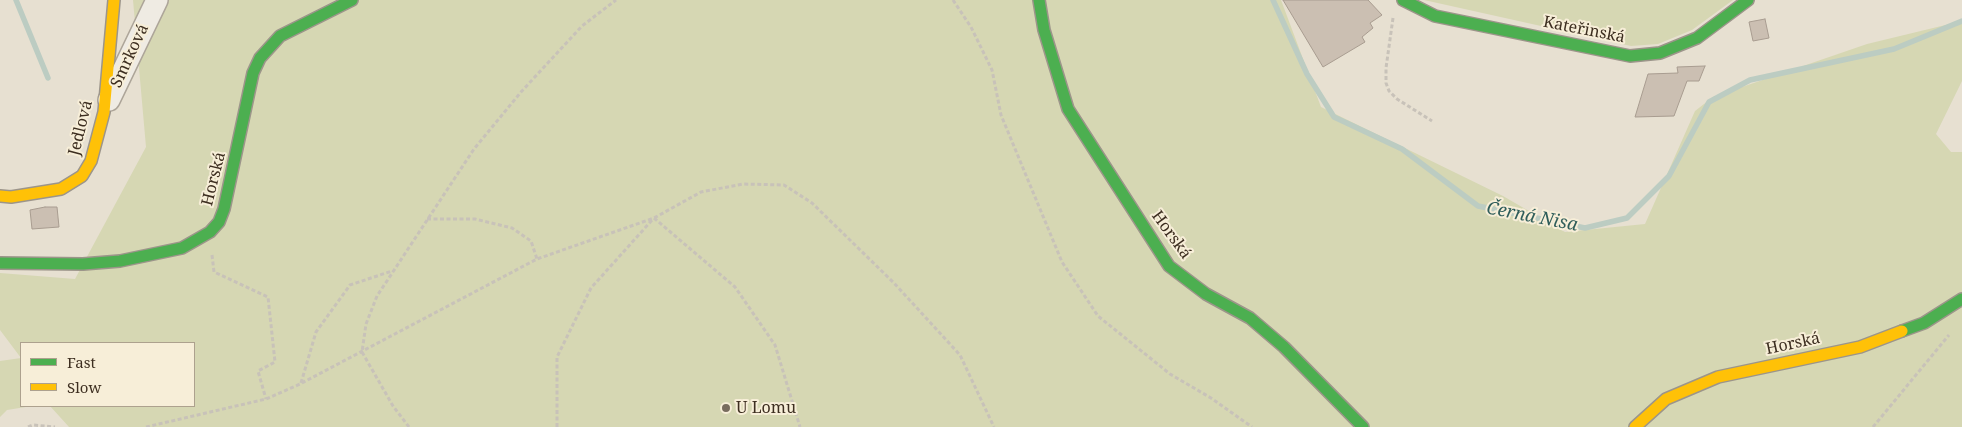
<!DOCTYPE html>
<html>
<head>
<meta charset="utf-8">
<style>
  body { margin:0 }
  #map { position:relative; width:1962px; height:427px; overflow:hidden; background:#e7e0d1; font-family:"Noto Serif",serif }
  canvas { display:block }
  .legend { position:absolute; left:20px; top:342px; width:175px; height:65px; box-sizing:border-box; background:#f7eed8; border:1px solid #ada18e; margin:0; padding:6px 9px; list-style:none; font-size:15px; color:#3d2e20 }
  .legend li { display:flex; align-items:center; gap:10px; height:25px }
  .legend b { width:25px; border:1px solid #ada18e }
</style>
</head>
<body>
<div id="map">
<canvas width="1962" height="427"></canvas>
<ul class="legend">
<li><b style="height:6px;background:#4caf50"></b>Fast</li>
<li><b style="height:6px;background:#ffc107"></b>Slow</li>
</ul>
</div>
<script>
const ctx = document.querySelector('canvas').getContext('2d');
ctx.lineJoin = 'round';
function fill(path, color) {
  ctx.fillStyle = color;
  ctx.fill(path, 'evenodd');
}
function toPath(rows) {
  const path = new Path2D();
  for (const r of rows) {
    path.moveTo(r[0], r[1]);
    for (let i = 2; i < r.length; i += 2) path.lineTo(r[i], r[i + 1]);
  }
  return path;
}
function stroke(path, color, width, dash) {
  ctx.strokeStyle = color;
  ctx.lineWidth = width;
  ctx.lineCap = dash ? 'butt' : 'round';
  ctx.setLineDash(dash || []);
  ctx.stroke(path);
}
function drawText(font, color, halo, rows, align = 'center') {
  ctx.font = font + ' "Noto Serif",serif';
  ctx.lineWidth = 4;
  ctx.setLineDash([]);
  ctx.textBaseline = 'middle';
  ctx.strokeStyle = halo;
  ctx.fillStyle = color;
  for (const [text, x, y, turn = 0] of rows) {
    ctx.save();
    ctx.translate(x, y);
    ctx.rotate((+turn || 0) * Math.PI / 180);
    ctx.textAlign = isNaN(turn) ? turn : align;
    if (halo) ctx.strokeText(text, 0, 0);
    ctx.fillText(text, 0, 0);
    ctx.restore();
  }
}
const green = toPath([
  [133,0,1281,0,1321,107,1503,196,1565,232,1645,224,1695,111,1713,97,1867,44,1962,21,1962,81,1936,134,1951,152,1962,152,1962,427,69,427,50,406,194,406,194,343,21,343,21,406,32,406,7,410,0,417,0,361,21,358,0,330,0,273,75,279,146,147],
  [1424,0,1733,0,1692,30,1658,44,1631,46]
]);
const stream = toPath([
  [16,0,48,78],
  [1273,0,1307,74,1334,117,1402,149,1478,206,1585,228,1627,218,1669,176,1709,102,1750,80,1894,49,1962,21]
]);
const building = toPath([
  [1283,0,1368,0,1382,15,1370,23,1373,28,1362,37,1365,42,1323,67,1283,0],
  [1765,19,1769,38,1753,41,1749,22,1765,19],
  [1705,66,1699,81,1687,81,1674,116,1635,117,1648,74,1678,73,1677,67,1705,66],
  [45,207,57,207,59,227,32,229,30,210,45,207]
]);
const path = toPath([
  [953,0,971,27,992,70,1001,115,1062,262,1098,316,1170,374,1211,398,1252,427],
  [1393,18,1386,68,1386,83,1389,91,1397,99,1432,121],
  [654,218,735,287,775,345,800,427],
  [427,219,475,219,512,228,531,241,537,259],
  [212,255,214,272,268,297,275,362,258,371,266,399],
  [301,383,316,332,350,285,392,271],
  [28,427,33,425,55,427],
  [146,427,266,399,300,384,537,259,654,218,701,192,743,184,784,185,812,203,894,283,960,355,994,427],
  [409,427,393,406,362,352,366,324,377,296,474,149,521,92,582,26,616,0],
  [557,427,557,357,591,288,653,219],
  [1873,427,1949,335]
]);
const street = toPath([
  [109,100,157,0]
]);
const fast = toPath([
  [1039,0,1044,30,1068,109,1169,266,1206,294,1250,318,1284,347,1363,427],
  [1403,0,1435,16,1630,56,1660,53,1697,38,1748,0],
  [0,263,83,264,120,261,182,248,210,232,219,222,224,209,253,73,260,58,280,36,352,0],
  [1902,331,1924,323,1962,299]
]);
const slow = toPath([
  [0,196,11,197,61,189,82,176,91,161,104,112,114,0],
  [1635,427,1666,399,1718,377,1860,347,1902,331]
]);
const markers = [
  [726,408,5,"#786c5e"]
];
const streetNames = [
  ["Kateřinská",1584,30,11],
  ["Smrková",130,56,-65],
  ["Jedlová",81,128,-76],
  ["Horská",214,179,-76],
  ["Horská",1171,235,54],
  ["Horská",1793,344,-12]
];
const poiNames = [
  ["U Lomu",736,408]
];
const waterNames = [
  ["Černá Nisa",1532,217,11]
];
fill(green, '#d6d7b3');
stroke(stream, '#bcccc2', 5.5);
fill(building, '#cbbfb2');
stroke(building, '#a89c90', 1);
stroke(street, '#ada599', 24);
stroke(fast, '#9c958a', 14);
stroke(slow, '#9c958a', 14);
stroke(path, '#c8c2b9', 3, [4, 2.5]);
stroke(street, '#efebe3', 21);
stroke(fast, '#4caf50', 11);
stroke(slow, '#ffc107', 11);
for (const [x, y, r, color] of markers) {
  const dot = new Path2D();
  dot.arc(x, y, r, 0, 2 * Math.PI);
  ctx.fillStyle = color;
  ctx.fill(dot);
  stroke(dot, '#f7eed8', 2);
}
drawText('16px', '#3d2e20', '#f7eed8', streetNames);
drawText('16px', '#3d2e20', '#f7eed8', poiNames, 'left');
drawText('italic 18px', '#2f5d5a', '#f7eed8', waterNames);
</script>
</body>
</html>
